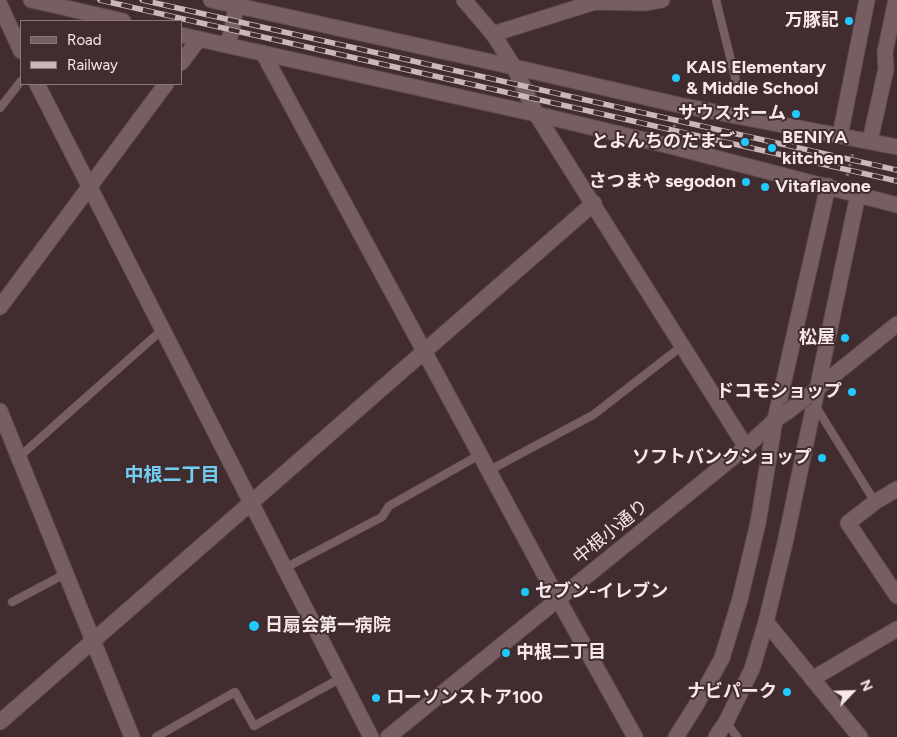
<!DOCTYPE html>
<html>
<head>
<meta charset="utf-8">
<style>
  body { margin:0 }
  #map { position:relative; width:897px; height:737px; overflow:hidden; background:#412c30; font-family:Figtree,sans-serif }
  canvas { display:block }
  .legend { position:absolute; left:20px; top:20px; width:162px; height:65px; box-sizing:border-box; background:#412c30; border:1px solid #89777a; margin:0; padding:6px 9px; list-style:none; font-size:15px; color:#f6e7ea }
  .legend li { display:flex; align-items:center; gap:10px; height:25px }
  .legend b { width:25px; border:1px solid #89777a }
  .north { position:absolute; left:827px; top:667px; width:50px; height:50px; -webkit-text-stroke:4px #412c30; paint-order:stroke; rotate:66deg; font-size:14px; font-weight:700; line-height:20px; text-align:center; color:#f6e7ea }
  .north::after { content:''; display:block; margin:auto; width:18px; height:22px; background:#f6e7ea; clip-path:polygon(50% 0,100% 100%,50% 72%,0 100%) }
</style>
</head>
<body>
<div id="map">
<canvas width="897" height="737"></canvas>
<ul class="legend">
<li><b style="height:6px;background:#765e63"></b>Road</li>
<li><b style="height:6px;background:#c9b8bb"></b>Railway</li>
</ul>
<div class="north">N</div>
</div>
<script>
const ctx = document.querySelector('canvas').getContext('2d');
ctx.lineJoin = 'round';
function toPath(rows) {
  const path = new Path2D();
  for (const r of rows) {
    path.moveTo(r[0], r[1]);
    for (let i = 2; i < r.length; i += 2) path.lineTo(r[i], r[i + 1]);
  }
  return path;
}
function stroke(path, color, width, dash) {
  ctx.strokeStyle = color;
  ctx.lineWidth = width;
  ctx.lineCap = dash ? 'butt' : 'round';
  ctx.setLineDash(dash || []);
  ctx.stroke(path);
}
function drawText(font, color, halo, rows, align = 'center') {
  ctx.font = font + ' Figtree,"Noto Sans JP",sans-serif';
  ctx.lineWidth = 4;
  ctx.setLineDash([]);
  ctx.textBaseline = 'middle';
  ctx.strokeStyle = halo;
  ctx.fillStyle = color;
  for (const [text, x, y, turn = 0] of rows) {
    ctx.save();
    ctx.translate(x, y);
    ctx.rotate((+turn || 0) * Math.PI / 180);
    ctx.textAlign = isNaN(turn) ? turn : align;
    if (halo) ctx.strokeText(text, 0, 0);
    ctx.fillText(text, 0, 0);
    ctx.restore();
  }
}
const path = toPath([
  [673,132,676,119],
  [847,176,853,153]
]);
const service = toPath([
  [716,0,738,89],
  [0,108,21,81],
  [814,407,818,410,875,502],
  [19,457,163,329],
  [490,470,593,415,682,346],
  [285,568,382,517,389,506,481,454],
  [12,602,65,574],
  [726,722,737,737],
  [156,737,235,692,254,726,341,678]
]);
const minor = toPath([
  [31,0,123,21],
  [211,0,514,67,679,105,897,147],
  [464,0,493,34,514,67,536,114,746,447],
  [0,5,21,51],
  [493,34,595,2,645,3,662,0],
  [181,35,536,114,670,146,897,205],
  [227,45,232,30,236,6,240,0],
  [263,53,558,599,635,737],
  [181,63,199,39],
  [37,84,371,737],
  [840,136,867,0],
  [870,141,886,69,885,52,896,0],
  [0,307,166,84],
  [0,411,132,737],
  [897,489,875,502,848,523,897,596],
  [766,622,860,737],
  [812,679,897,629],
  [0,722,594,203],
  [676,737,695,707,722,658,740,599,758,523,775,420,828,186],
  [716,737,726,722,752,669,766,622,785,543,858,194]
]);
const tertiary = toPath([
  [808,396,897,324],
  [388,737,746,447,775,420,787,412]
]);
const rail = toPath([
  [100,0,897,181],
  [142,0,897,170]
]);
const tertiaryBridge = toPath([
  [787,412,808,396]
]);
const markers = [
  [849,21,5,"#20c9fd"],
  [676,78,5,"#20c9fd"],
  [796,114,5,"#20c9fd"],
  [745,142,5,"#20c9fd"],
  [772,148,5,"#20c9fd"],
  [746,182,5,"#20c9fd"],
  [765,187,5,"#20c9fd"],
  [845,338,5,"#20c9fd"],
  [852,392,5,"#20c9fd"],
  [822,458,5,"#20c9fd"],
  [525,592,5,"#20c9fd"],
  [254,626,6,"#20c9fd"],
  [506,653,5,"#20c9fd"],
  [787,692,5,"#20c9fd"],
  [376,698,5,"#20c9fd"]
];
const poiNames = [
  ["万豚記",839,21],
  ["KAIS Elementary",686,68,"left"],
  ["& Middle School",686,89,"left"],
  ["サウスホーム",786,114],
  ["BENIYA",782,138,"left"],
  ["kitchen",782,159,"left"],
  ["とよんちのたまご",735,142],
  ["さつまや segodon",736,182],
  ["Vitaflavone",775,187,"left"],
  ["松屋",835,338],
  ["ドコモショップ",842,392],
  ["ソフトバンクショップ",812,458],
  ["セブン-イレブン",535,592,"left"],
  ["日扇会第一病院",265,626,"left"],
  ["中根二丁目",516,653,"left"],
  ["ナビパーク",777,692],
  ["ローソンストア100",386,698,"left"]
];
const streetNames = [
  ["中根小通り",611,532,-39]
];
const neighbourhoodNames = [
  ["中根二丁目",172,475]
];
stroke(service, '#5d4b4f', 9);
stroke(minor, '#5d4b4f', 17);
stroke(tertiary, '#5d4b4f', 17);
stroke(path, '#806d71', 3, [2.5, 2.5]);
stroke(service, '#765e63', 8);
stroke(minor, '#765e63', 15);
stroke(tertiary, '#765e63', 15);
stroke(rail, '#c9b8bb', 5.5);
stroke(rail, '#412c30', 4, [11]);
stroke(tertiaryBridge, '#5d4b4f', 17, []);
stroke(tertiaryBridge, '#765e63', 15);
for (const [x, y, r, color] of markers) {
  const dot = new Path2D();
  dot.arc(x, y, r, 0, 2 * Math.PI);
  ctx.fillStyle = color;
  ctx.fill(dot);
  stroke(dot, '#412c30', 2);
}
drawText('bold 18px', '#f6e7ea', '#412c30', poiNames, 'right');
drawText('18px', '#f6e7ea', '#412c30', streetNames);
drawText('bold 19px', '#72cdf0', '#412c30', neighbourhoodNames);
</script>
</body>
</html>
